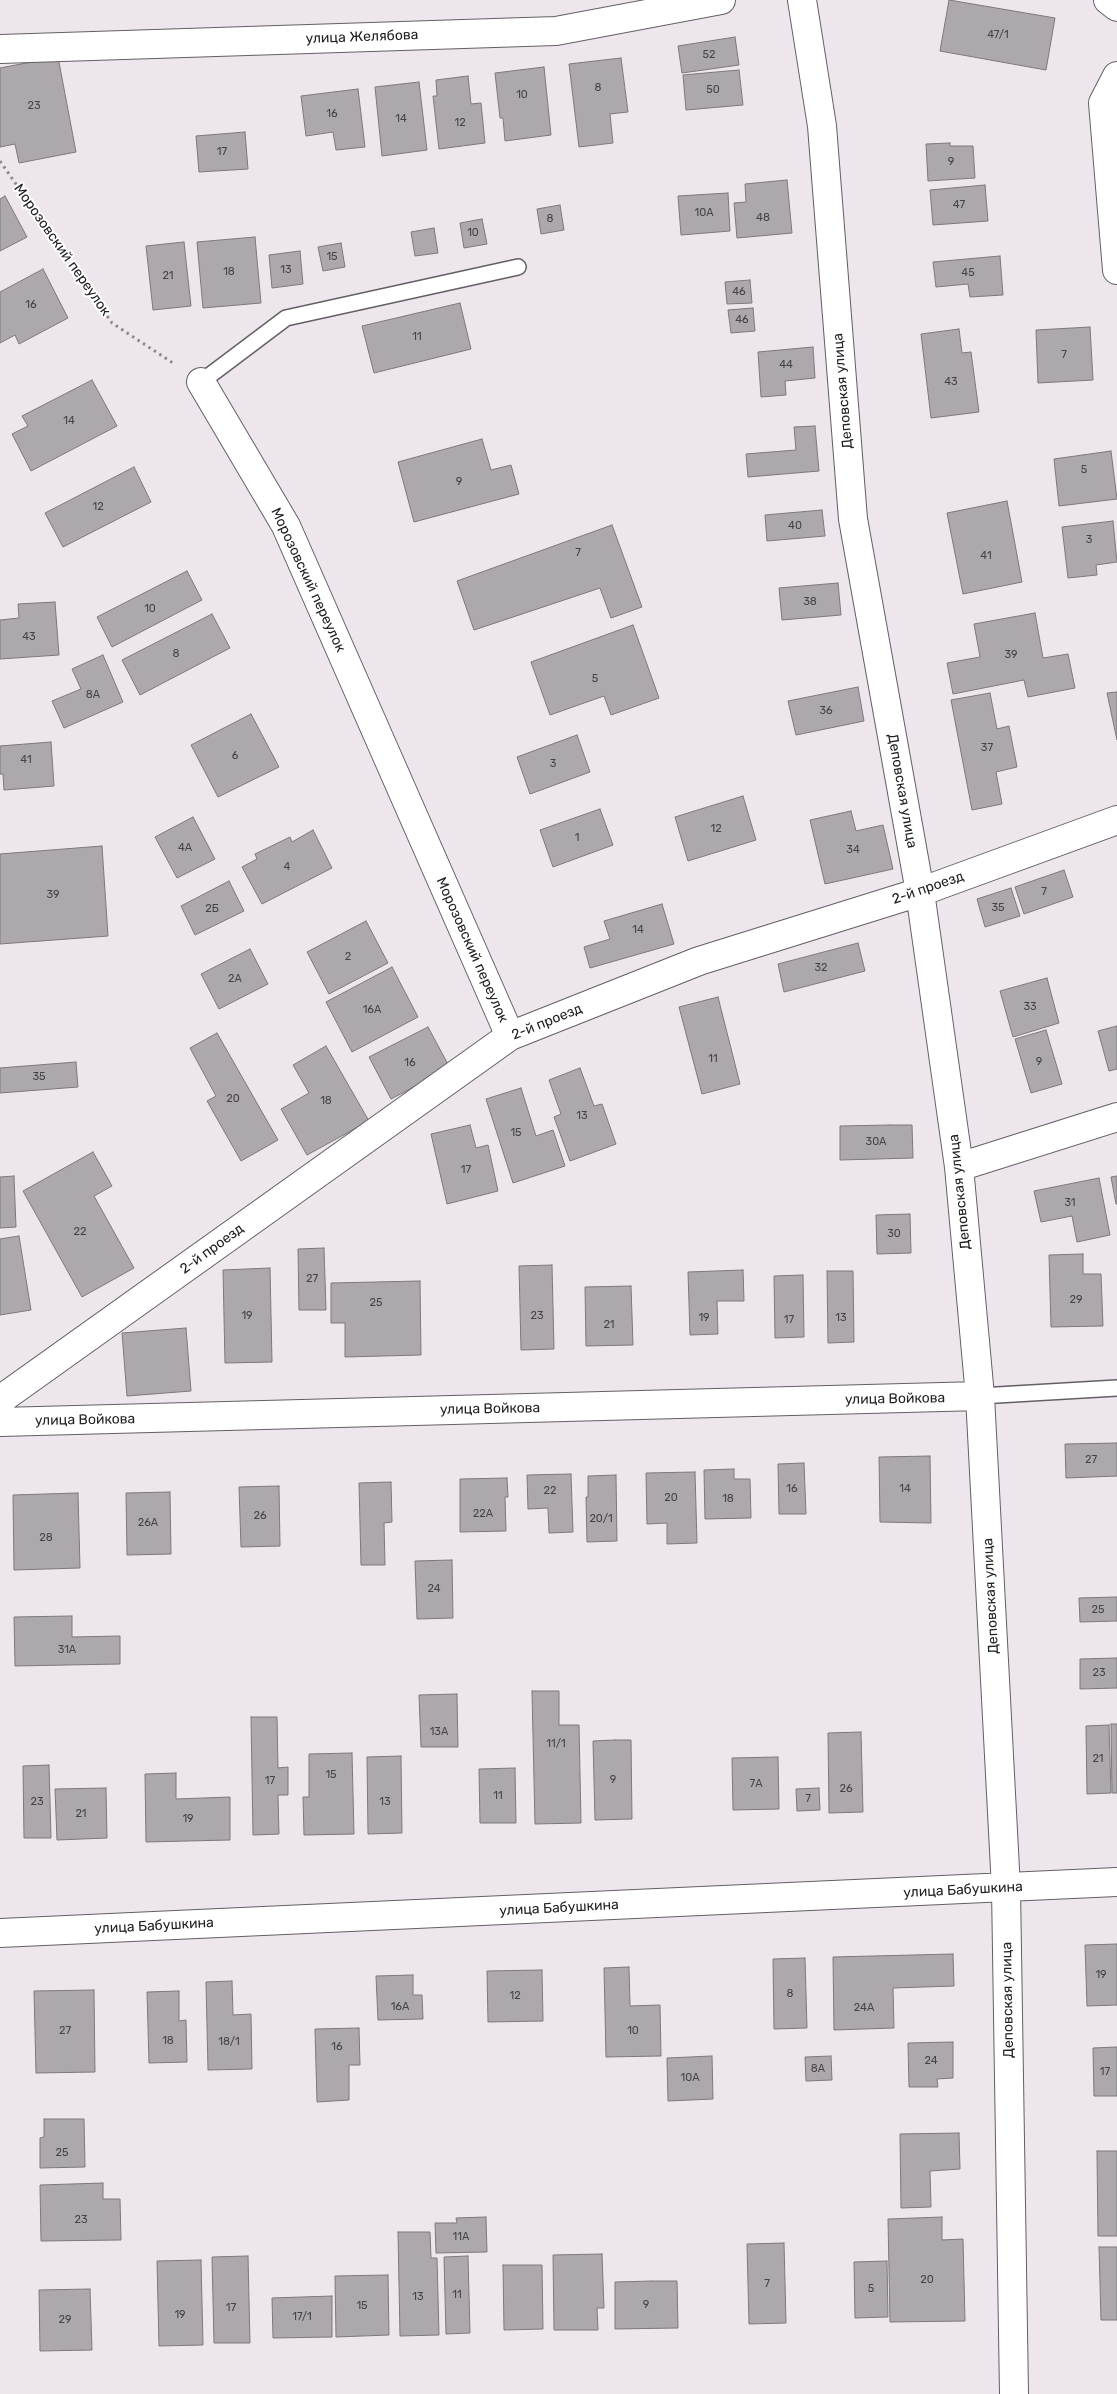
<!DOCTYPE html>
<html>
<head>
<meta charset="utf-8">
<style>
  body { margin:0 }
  canvas { display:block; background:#ede7ed }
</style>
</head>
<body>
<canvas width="1117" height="2394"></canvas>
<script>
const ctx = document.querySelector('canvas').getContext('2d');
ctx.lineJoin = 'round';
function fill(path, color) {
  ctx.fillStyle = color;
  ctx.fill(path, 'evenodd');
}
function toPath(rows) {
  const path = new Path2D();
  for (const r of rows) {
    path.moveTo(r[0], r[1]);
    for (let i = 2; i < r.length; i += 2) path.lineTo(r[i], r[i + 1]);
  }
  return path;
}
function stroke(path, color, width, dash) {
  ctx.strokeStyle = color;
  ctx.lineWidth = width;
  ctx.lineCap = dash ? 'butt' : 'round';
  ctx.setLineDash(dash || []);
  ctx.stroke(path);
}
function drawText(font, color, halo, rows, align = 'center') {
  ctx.font = font + ' Rubik,sans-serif';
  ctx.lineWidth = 4;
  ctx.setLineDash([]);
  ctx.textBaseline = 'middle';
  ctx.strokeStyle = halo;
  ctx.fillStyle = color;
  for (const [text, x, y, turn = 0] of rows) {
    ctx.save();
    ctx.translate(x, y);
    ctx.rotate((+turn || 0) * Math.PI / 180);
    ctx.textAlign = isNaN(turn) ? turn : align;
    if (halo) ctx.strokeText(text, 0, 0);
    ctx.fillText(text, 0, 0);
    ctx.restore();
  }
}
const building = toPath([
  [949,0,1055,18,1046,70,940,51,949,0],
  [735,37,739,65,682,73,678,46,735,37],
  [58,57,76,152,19,163,15,144,0,147,0,68,58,57],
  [621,58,628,112,610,114,613,143,579,147,569,64,621,58],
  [544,67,551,135,505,141,503,118,500,118,495,73,544,67],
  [739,70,743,105,686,110,683,75,739,70],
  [468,76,471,104,481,103,485,143,439,149,433,96,437,96,436,80,468,76],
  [419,82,427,150,382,156,375,87,419,82],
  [358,89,365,147,336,150,333,132,306,136,301,96,358,89],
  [245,132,248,169,199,172,196,136,245,132],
  [950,143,950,146,973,146,975,178,928,181,926,144,950,143],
  [787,180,792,233,737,238,734,203,746,202,745,184,787,180],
  [985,185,988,221,933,225,930,190,985,185],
  [728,193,730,231,681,235,678,196,728,193],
  [5,196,27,237,0,251,0,199,5,196],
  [560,205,564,230,541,234,537,209,560,205],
  [482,219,487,244,464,248,460,223,482,219],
  [434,228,438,253,415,256,411,232,434,228],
  [255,237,261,303,203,308,197,242,255,237],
  [184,242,191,306,153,310,146,246,184,242],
  [341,243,345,267,323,271,318,247,341,243],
  [300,251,303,284,272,288,269,255,300,251],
  [1000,256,1003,295,970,297,968,284,936,287,933,262,1000,256],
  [43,269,68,318,19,344,15,335,0,343,0,292,43,269],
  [750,280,752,303,727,304,725,282,750,280],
  [460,303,471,349,374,373,362,326,460,303],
  [753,308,755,331,731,333,728,310,753,308],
  [1090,327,1093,380,1038,383,1036,330,1090,327],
  [959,329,962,353,971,352,979,412,931,418,921,334,959,329],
  [813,347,815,378,785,381,786,395,761,397,758,352,813,347],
  [92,380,117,426,31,471,12,434,28,426,22,416,92,380],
  [815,426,819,471,748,477,746,454,796,450,794,427,815,426],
  [482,439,491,470,511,465,519,494,414,522,398,462,482,439],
  [1111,451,1117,499,1059,506,1054,459,1111,451],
  [134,467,151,502,63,547,45,513,134,467],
  [1007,501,1022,582,963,594,947,513,1007,501],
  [822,510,825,536,767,541,765,515,822,510],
  [1113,521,1117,562,1096,565,1097,575,1068,578,1062,527,1113,521],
  [612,525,642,607,611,618,600,588,474,630,457,581,612,525],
  [187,571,202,600,112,647,97,617,187,571],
  [838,583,841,615,782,620,779,588,838,583],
  [55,602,59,655,0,659,0,620,19,618,18,604,55,602],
  [1035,613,1043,658,1068,654,1075,688,1028,697,1024,680,953,694,947,663,980,657,974,624,1035,613],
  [212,614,230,648,140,695,122,660,212,614],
  [633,625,659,698,611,715,604,696,550,715,531,662,633,625],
  [103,655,123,702,64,728,52,701,81,689,72,669,103,655],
  [858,687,864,721,796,735,788,701,858,687],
  [1117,692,1117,740,1107,693,1117,692],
  [990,693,997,729,1009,726,1017,767,996,772,1002,804,972,810,951,700,990,693],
  [251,714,279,767,218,797,191,745,251,714],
  [577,735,590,772,530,794,517,757,577,735],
  [51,742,54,786,4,790,3,774,0,774,0,746,51,742],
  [743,796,756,840,688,861,675,817,743,796],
  [600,809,613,845,553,867,540,830,600,809],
  [851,811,856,831,883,825,893,869,825,884,810,820,851,811],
  [193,817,215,859,177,878,155,837,193,817],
  [313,830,332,868,262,904,242,867,257,859,255,854,290,837,292,842,313,830],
  [102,846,108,936,0,944,0,854,102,846],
  [1064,870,1073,897,1024,914,1015,887,1064,870],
  [229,881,244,911,195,935,181,906,229,881],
  [1011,888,1020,916,985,927,977,899,1011,888],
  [662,904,674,944,590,968,584,947,610,939,604,921,662,904],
  [366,921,388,963,329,994,307,952,366,921],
  [858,943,865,971,784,992,778,964,858,943],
  [250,949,268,984,219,1009,201,974,250,949],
  [392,967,418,1017,352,1052,326,1002,392,967],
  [1047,978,1059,1023,1013,1037,1000,991,1047,978],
  [718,997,740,1084,702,1094,679,1007,718,997],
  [1117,1026,1117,1069,1109,1071,1098,1031,1117,1026],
  [428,1027,450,1068,391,1099,369,1057,428,1027],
  [1046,1030,1062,1084,1031,1093,1015,1039,1046,1030],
  [217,1033,278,1140,241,1161,207,1101,216,1096,190,1048,217,1033],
  [326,1046,369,1121,307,1155,281,1109,309,1093,293,1065,326,1046],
  [76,1062,78,1087,0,1093,0,1068,76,1062],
  [580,1068,594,1106,602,1104,616,1144,570,1161,554,1117,561,1114,549,1080,580,1068],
  [521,1088,536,1136,553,1130,565,1166,513,1183,486,1099,521,1088],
  [470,1125,476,1148,488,1145,498,1191,447,1204,431,1134,470,1125],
  [890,1125,912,1125,913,1158,840,1160,840,1126,890,1125],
  [93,1152,112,1186,94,1196,134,1268,82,1297,23,1191,93,1152],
  [14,1176,16,1227,0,1228,0,1177,14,1176],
  [1117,1176,1117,1204,1116,1204,1111,1177,1117,1176],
  [1099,1178,1110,1235,1077,1242,1072,1216,1041,1222,1034,1191,1099,1178],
  [910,1214,911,1253,877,1254,876,1215,910,1214],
  [19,1236,31,1310,0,1315,0,1239,19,1236],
  [324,1248,326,1310,299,1310,298,1249,324,1248],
  [1083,1254,1083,1274,1101,1274,1103,1326,1051,1327,1049,1255,1083,1254],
  [552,1265,554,1349,521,1350,519,1266,552,1265],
  [270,1268,272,1362,225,1363,223,1270,270,1268],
  [743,1270,744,1301,717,1301,718,1334,690,1335,688,1272,743,1270],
  [827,1271,853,1271,854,1342,828,1343,827,1271],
  [803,1275,804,1337,775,1338,774,1276,803,1275],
  [420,1281,421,1355,345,1357,345,1323,331,1323,331,1283,420,1281],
  [631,1286,633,1345,586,1346,585,1287,631,1286],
  [186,1328,191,1391,127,1396,122,1333,186,1328],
  [1117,1443,1117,1476,1066,1478,1065,1444,1117,1443],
  [930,1456,931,1523,880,1522,879,1457,930,1456],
  [804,1463,806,1514,779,1514,778,1464,804,1463],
  [734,1469,734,1479,750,1479,751,1518,705,1519,704,1470,734,1469],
  [695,1472,697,1543,667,1544,667,1523,647,1524,646,1473,695,1472],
  [571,1474,573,1532,549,1533,548,1508,528,1509,527,1475,571,1474],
  [616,1475,617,1541,587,1542,586,1497,588,1497,588,1476,616,1475],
  [507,1478,508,1497,505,1497,506,1531,460,1532,460,1479,507,1478],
  [391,1482,392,1522,384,1523,385,1565,361,1565,359,1483,391,1482],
  [279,1486,280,1546,241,1547,239,1487,279,1486],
  [170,1492,171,1554,127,1555,126,1493,170,1492],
  [78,1493,80,1568,14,1570,13,1495,78,1493],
  [452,1560,453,1618,417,1619,415,1561,452,1560],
  [1117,1597,1117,1621,1080,1622,1079,1598,1117,1597],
  [72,1616,72,1637,120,1636,120,1664,15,1666,14,1617,72,1616],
  [1117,1658,1117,1688,1080,1689,1080,1659,1117,1658],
  [532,1691,559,1691,559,1725,579,1725,581,1823,535,1824,532,1691],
  [457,1694,458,1747,421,1747,419,1695,457,1694],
  [251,1717,277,1717,278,1768,288,1767,288,1795,278,1795,279,1834,253,1835,251,1717],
  [1111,1724,1117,1724,1117,1793,1112,1793,1111,1724],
  [1109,1725,1111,1793,1087,1794,1086,1726,1109,1725],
  [861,1732,863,1812,829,1813,828,1733,861,1732],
  [615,1740,631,1740,632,1819,595,1820,593,1741,615,1740],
  [352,1753,354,1834,304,1835,303,1797,309,1797,309,1754,352,1753],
  [401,1756,402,1833,368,1834,367,1757,401,1756],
  [778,1757,779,1809,733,1810,732,1758,778,1757],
  [49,1765,51,1838,24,1838,23,1766,49,1765],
  [515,1768,516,1823,480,1823,479,1769,515,1768],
  [176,1773,176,1799,230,1797,230,1840,146,1842,145,1774,176,1773],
  [106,1788,107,1838,57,1840,55,1789,106,1788],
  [819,1788,820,1810,797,1811,796,1789,819,1788],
  [1117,1944,1117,2005,1087,2006,1085,1945,1117,1944],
  [953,1954,954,1986,893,1988,894,2028,834,2030,833,1957,953,1954],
  [805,1958,807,2028,774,2029,773,1959,805,1958],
  [629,1967,630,2006,660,2005,661,2056,606,2057,604,1968,629,1967],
  [542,1970,543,2021,488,2022,487,1971,542,1970],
  [413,1975,413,1995,422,1995,423,2019,378,2020,376,1976,413,1975],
  [232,1981,233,2015,251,2014,252,2069,208,2070,206,1982,232,1981],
  [94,1990,95,2072,36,2073,34,1991,94,1990],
  [179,1991,179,2021,186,2020,187,2062,149,2063,147,1992,179,1991],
  [359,2028,360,2065,349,2065,349,2100,317,2102,315,2029,359,2028],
  [953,2042,953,2078,937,2079,938,2087,909,2087,908,2043,953,2042],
  [1117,2047,1117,2096,1094,2096,1093,2048,1117,2047],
  [712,2056,713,2099,668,2101,667,2058,712,2056],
  [831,2056,832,2080,806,2081,805,2057,831,2056],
  [44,2119,84,2119,85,2167,40,2168,40,2138,44,2137,44,2119],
  [959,2133,960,2169,930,2171,931,2207,901,2208,900,2134,959,2133],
  [1097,2151,1117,2151,1117,2236,1098,2236,1097,2151],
  [103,2183,103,2199,120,2199,121,2240,41,2241,40,2185,103,2183],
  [486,2217,487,2252,436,2253,435,2223,457,2223,456,2218,486,2217],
  [942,2217,942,2240,963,2239,965,2321,890,2322,888,2219,942,2217],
  [398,2232,430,2232,431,2258,437,2258,439,2335,400,2336,398,2232],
  [784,2243,786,2323,749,2324,747,2244,784,2243],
  [1099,2247,1117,2247,1117,2320,1101,2320,1099,2247],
  [602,2254,604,2308,597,2308,598,2330,554,2330,553,2255,602,2254],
  [248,2256,250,2343,214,2343,212,2257,248,2256],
  [468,2256,470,2333,446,2334,444,2257,468,2256],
  [201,2260,203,2345,159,2346,157,2261,201,2260],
  [887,2261,888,2317,855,2318,854,2262,887,2261],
  [503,2265,542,2265,543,2329,504,2330,503,2265],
  [388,2275,389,2335,336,2337,335,2276,388,2275],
  [652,2281,677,2281,678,2328,615,2329,615,2282,652,2281],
  [90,2289,92,2350,40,2351,39,2290,90,2289],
  [332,2296,332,2337,273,2338,272,2298,332,2296]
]);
const path = toPath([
  [0,161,112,323,173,363]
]);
const lane = toPath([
  [201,382,286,318,518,267],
  [980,1396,1117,1388]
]);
const street = toPath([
  [802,0,822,126,853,519,920,892,959,1167,980,1396,1006,1888,1014,2394],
  [0,49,556,31,721,0],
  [1117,76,1103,103,1117,270],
  [201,382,286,526,510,1036],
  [959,1167,1117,1117],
  [0,1400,510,1036,699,961,920,892,1117,820],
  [0,1422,980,1396],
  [0,1933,1117,1882]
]);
const secondary = toPath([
  [1108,0,1117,7]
]);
const numberNames = [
  ["47/1",998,35],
  ["52",709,55],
  ["8",598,88],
  ["50",713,90],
  ["10",522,95],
  ["23",34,106],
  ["16",332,114],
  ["14",401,119],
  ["12",460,123],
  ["17",222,152],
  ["9",951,162],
  ["47",959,205],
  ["10А",704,213],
  ["48",763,218],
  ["8",550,219],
  ["10",473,233],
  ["15",332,257],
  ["13",286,270],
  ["18",229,272],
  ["45",968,273],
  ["21",168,276],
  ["46",739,292],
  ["16",31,305],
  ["46",742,320],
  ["11",417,337],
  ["7",1064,355],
  ["44",786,365],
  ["43",951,382],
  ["14",69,421],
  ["5",1084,470],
  ["9",459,482],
  ["12",98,507],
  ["40",795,526],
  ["3",1089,540],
  ["7",578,553],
  ["41",986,556],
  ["38",810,602],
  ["10",150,609],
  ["43",29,637],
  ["8",176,654],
  ["39",1011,655],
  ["5",595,679],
  ["8А",93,695],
  ["36",826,711],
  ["37",987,748],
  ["6",235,756],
  ["41",26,760],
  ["3",553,764],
  ["12",716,829],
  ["1",577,838],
  ["4А",185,848],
  ["34",853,850],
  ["4",287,867],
  ["7",1044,892],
  ["39",53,895],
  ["35",998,908],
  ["2Б",212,909],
  ["14",638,930],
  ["2",348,957],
  ["32",821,968],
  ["2А",235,979],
  ["33",1030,1007],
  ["16А",372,1010],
  ["11",713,1059],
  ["9",1039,1062],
  ["16",410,1063],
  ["35",39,1077],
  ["20",233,1099],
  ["18",326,1101],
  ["13",582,1116],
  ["15",516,1133],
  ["30А",876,1142],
  ["17",466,1170],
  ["31",1070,1203],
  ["22",80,1232],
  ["30",894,1234],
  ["27",312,1279],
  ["29",1076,1300],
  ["25",376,1303],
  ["19",247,1316],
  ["23",537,1316],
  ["19",704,1318],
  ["13",841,1318],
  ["17",789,1320],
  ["21",609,1325],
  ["27",1091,1460],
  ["16",792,1489],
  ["14",905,1489],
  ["22",550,1491],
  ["20",671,1498],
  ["18",728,1499],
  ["22А",483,1514],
  ["26",260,1516],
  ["20/1",601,1519],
  ["26А",148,1523],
  ["28",46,1538],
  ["24",434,1589],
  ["25",1098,1610],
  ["31А",67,1650],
  ["23",1099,1673],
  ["13А",439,1732],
  ["11/1",556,1744],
  ["21",1098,1759],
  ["15",331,1775],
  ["9",613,1780],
  ["17",270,1781],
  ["7А",756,1784],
  ["26",846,1789],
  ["11",498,1796],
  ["7",808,1799],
  ["23",37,1802],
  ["13",385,1802],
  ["21",81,1814],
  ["19",188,1819],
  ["19",1101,1975],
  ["8",790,1994],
  ["12",515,1996],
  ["16А",400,2007],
  ["24А",864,2008],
  ["27",65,2031],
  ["10",633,2031],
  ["18",168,2041],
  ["18/1",229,2042],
  ["16",337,2047],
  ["24",931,2061],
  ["8А",818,2069],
  ["17",1105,2072],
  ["10А",690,2078],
  ["25",62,2153],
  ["23",81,2220],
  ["11А",461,2237],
  ["20",927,2280],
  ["7",767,2284],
  ["5",871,2289],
  ["11",457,2295],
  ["13",418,2297],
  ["9",646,2305],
  ["15",362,2306],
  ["17",231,2308],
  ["19",180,2315],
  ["17/1",302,2317],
  ["29",65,2320]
];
const streetNames = [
  ["улица Желябова",362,37,-2],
  ["Морозовский переулок",62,250,55],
  ["Деповская улица",843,391,-95],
  ["Морозовский переулок",308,580,65],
  ["Деповская улица",902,791,80],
  ["2-й проезд",928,888,-19],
  ["Морозовский переулок",472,950,66],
  ["2-й проезд",547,1022,-22],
  ["Деповская улица",960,1192,-96],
  ["2-й проезд",212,1249,-36],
  ["улица Войкова",895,1399,-1],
  ["улица Войкова",490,1409,-1],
  ["улица Войкова",85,1420,-1],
  ["Деповская улица",991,1596,-93],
  ["улица Бабушкина",963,1890,-3],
  ["улица Бабушкина",559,1908,-3],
  ["улица Бабушкина",154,1926,-3],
  ["Деповская улица",1008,2000,-91]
];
fill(building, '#ada8ad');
stroke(building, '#7d787d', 1);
stroke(lane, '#635f64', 18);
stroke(street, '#635f64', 30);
stroke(secondary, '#635f64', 30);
stroke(path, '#8f8a8f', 3, [2.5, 4]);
stroke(lane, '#fff', 15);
stroke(street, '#fff', 28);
stroke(secondary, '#fff', 28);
drawText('11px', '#464346', null, numberNames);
drawText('14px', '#232123', '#fff', streetNames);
</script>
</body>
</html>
